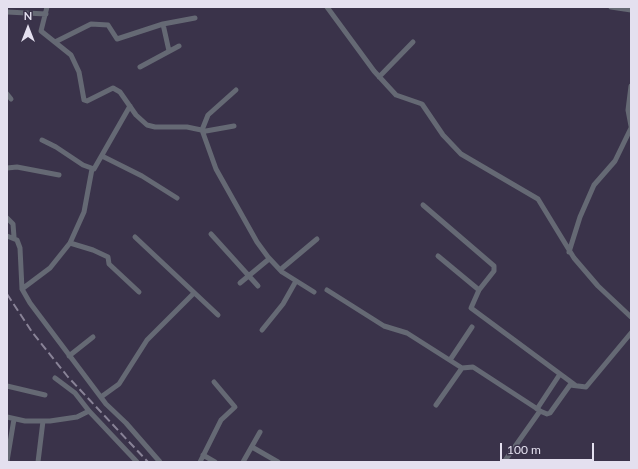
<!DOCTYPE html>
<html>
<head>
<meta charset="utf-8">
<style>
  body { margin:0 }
  #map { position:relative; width:638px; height:469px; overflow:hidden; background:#3a334a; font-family:Lato,sans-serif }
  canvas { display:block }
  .frame { position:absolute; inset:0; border:8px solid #e4e0ef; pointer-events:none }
  .north { position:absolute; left:8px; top:8px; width:40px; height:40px; -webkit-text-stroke:3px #3a334a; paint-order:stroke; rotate:0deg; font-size:11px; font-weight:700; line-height:16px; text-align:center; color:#e4e0ef }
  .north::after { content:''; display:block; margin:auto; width:14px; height:18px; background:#e4e0ef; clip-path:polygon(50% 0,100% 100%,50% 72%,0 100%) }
  .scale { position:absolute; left:500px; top:443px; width:94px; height:18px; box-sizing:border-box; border:2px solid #e4e0ef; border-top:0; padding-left:5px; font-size:12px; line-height:14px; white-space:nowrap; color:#e4e0ef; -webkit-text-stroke:3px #3a334a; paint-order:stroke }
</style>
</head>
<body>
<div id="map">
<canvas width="638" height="469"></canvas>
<div class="frame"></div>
<div class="north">N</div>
<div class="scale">100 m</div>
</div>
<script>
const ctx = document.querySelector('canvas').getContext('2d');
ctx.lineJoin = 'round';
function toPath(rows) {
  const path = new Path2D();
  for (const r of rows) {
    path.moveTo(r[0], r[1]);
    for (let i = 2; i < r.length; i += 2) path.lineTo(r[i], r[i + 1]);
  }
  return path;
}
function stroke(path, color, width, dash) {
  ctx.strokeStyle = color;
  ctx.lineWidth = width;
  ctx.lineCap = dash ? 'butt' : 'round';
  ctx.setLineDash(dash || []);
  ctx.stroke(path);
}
const minor = toPath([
  [47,7,41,31,71,55,79,72,84,100,87,101,113,88,120,92,136,115,147,125,155,127,187,127,206,131,234,126],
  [327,7,374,71,396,95,422,104,443,135,461,154,538,199,574,258,598,286,631,317],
  [611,7,631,10],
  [7,12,46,14],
  [163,24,169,51],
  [55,42,91,24,108,25,117,39,163,24,195,18],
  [140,67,179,46],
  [379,77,413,42],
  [631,86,628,110,631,126],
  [236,90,208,115,202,130,216,169,257,242,268,257,282,272,314,292],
  [7,94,11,99],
  [42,140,56,147,83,165,94,169,130,106],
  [102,156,142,176,177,198],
  [7,168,17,167,59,175],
  [423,205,494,266,494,271,479,290],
  [7,218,13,224,14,237],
  [211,234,258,286],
  [7,236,17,240,20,248,22,289,30,303,106,404,126,423,160,462],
  [135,237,218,315],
  [70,243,93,250,108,257,109,264,139,292],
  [569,252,580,217,594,185,615,161,631,128],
  [438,256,479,290,471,308,575,385],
  [280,270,317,239],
  [240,283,269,259],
  [22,289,50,268,70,243,84,212,92,169],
  [327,290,384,326,407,333,462,368,473,367,539,410,540,411,504,462],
  [262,330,283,304,296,281],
  [69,356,93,337],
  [450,360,472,327],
  [55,378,75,393,89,411,137,462],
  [7,386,45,395],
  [101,397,119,384,147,340,194,293],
  [436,405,462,368],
  [537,409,560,374],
  [540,411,547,414,550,413,570,385,586,387,631,333],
  [7,417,25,421,50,421,77,417,89,411],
  [252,447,278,462],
  [203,455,215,462],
  [7,461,14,419],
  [38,462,43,421],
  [200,462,221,420,235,407,214,382],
  [243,462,260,432]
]);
const rail = toPath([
  [7,294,32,332,68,377,148,462]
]);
stroke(minor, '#656974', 5);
stroke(rail, '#898397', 2, [8, 4]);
</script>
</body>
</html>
